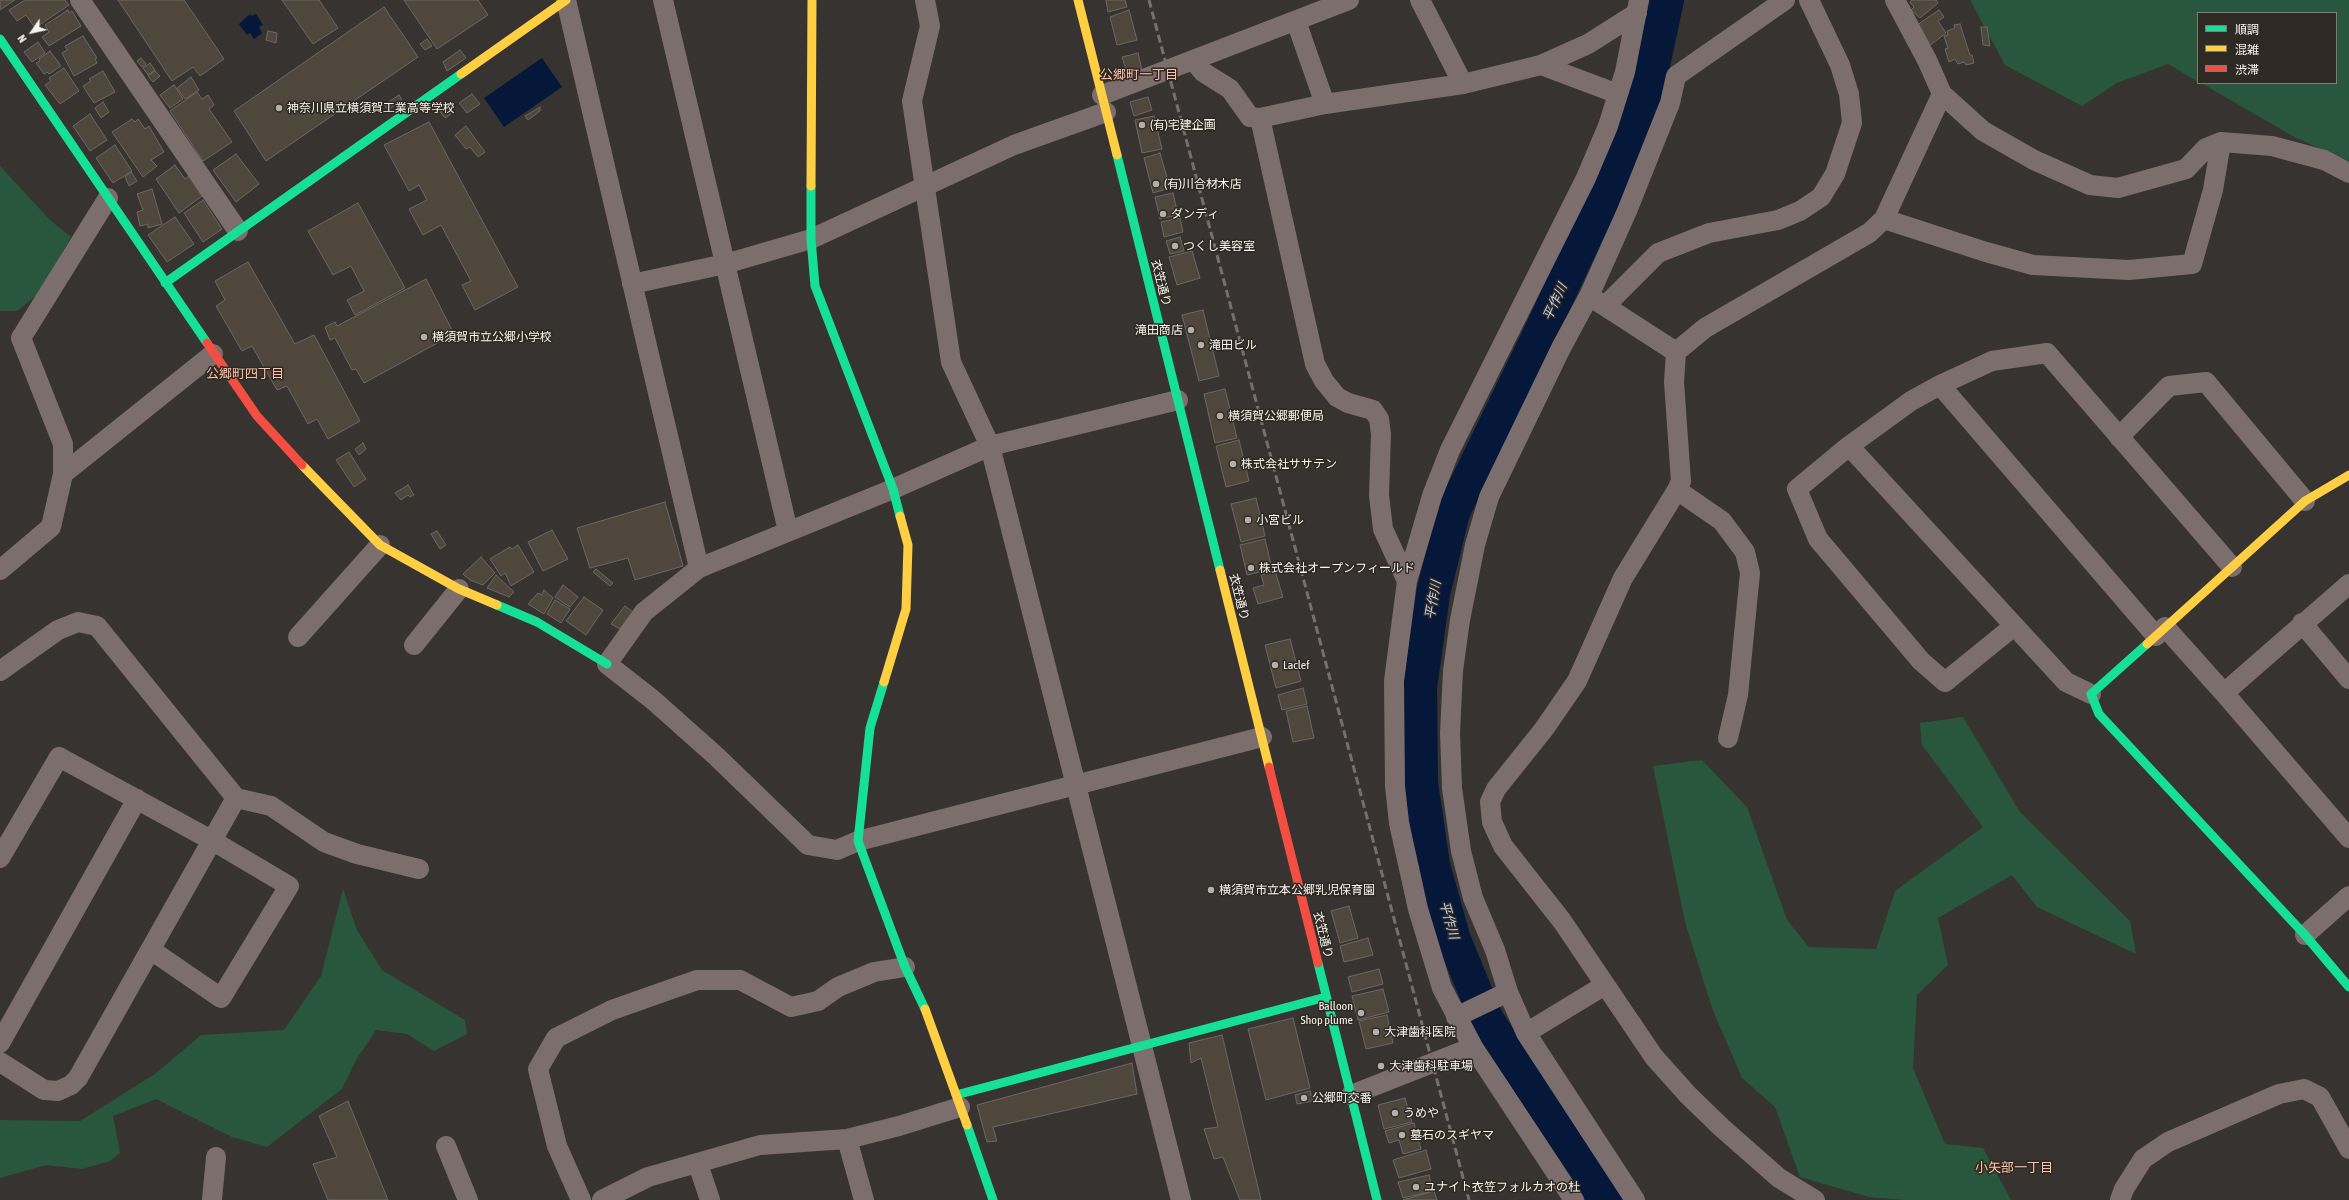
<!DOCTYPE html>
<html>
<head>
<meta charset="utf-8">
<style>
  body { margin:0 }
  #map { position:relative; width:2349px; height:1200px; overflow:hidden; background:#363330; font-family:"Asap Condensed","Noto Sans JP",sans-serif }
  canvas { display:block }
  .legend { position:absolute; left:2197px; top:12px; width:140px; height:72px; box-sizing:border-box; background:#2f2923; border:1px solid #7f7a75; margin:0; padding:5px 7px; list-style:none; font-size:12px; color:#f7f4ef }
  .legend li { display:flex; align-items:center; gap:8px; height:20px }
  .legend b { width:20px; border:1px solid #7f7a75 }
  .north { position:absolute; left:12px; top:12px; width:40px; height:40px; -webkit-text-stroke:3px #2f2923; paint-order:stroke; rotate:236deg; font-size:11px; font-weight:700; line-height:16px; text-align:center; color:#f7f4ef }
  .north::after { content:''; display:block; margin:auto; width:14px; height:18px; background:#f7f4ef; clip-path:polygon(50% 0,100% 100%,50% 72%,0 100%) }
</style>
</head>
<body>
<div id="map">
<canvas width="2349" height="1200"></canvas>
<ul class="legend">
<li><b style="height:5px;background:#16e098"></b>順調</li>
<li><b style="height:5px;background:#ffcf43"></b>混雑</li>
<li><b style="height:5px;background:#f24e42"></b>渋滞</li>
</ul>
<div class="north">N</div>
</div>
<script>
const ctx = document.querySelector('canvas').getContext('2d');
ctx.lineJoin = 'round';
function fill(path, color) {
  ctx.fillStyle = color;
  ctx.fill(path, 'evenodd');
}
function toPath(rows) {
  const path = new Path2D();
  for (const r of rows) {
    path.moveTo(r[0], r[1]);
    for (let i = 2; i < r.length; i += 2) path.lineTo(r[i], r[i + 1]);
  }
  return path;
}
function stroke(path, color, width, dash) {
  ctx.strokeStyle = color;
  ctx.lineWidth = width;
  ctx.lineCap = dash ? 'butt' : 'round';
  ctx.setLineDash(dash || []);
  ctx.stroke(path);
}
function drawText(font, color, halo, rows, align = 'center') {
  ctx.font = font + ' "Asap Condensed","Noto Sans JP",sans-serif';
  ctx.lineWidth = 3;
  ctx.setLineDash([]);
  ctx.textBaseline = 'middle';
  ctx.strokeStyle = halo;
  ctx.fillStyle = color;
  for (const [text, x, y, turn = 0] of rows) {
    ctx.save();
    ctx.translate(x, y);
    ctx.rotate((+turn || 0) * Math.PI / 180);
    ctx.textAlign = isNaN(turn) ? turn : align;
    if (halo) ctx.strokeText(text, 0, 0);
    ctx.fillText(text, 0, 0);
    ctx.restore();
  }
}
const green = toPath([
  [1970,0,2349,0,2349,161,2296,138,2201,83,2336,83,2336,13,2198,13,2198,82,2168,64,2117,83,2082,106,2005,65],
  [0,166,51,221,71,237,38,294,17,311,0,311],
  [1963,717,2020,812,2130,921,2136,954,2037,907,2012,875,1938,918,1948,965,1917,995,1913,1068,1945,1144,1983,1148,2011,1200,1906,1200,1869,1197,1800,1177,1775,1107,1742,1078,1712,1008,1685,922,1653,766,1702,760,1747,807,1787,920,1809,947,1876,949,1895,891,1983,827,1922,745,1920,723],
  [343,889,357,930,382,970,465,1020,467,1034,434,1051,407,1034,376,1030,356,1060,342,1089,267,1147,232,1137,156,1099,113,1116,120,1153,110,1161,82,1169,46,1165,0,1178,0,1120,80,1121,155,1074,201,1035,284,1030,321,976]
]);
const water = toPath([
  [250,14,251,16,256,14,263,25,259,27,262,33,254,39,250,33,247,35,239,24],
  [542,58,562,87,504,127,484,98]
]);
const river = toPath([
  [1606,1200,1487,1020,1454,940,1433,865,1421,783,1420,688,1433,594,1453,512,1538,338,1631,139,1650,79,1667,0]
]);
const building = toPath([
  [0,0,15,0,0,10,0,0],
  [25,0,65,0,69,5,35,28,26,15,17,21,9,10,25,0],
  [118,0,184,0,224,59,200,76,193,67,172,81,118,0],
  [282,0,319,0,338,28,313,44,282,0],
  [404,0,478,0,488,15,437,49,404,0],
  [1106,0,1125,0,1127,7,1108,12,1106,0],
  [1912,0,1936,0,1938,3,1920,18,1911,10,1914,7,1910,2,1912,0],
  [384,7,418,57,266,161,234,111,384,7],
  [68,10,69,13,72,11,81,26,49,46,42,37,49,32,45,25,68,10],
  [1129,10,1137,40,1117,45,1110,17,1129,10],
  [1939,10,1944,17,1938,21,1946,33,1929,46,1917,25,1939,10],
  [1960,24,1970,55,1972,55,1974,63,1966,65,1964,62,1958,64,1955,59,1949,62,1945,49,1948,48,1944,36,1948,35,1947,31,1955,28,1954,25,1960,24],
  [1981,27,1987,27,1990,46,1983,45,1981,27],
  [268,31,277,33,276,43,266,40,268,31],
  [83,36,97,58,95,59,97,63,74,76,62,53,67,50,65,46,83,36],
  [427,39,432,46,425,50,420,44,427,39],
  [38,42,45,53,32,62,24,52,38,42],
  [460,50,466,58,447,71,443,62,460,50],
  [50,51,61,66,49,74,47,72,44,74,36,63,40,61,39,59,50,51],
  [1138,53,1142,70,1127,73,1122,57,1138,53],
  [141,58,146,64,142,67,137,61,141,58],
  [150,63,155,70,148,75,143,68,150,63],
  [64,68,79,91,60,104,45,85,51,81,49,78,64,68],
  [103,71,115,92,94,103,83,86,91,81,89,79,103,71],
  [155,71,160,76,153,82,148,76,155,71],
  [191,77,199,90,185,99,177,88,191,77],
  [174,85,183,99,170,108,160,95,174,85],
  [197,92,202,99,208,95,214,105,209,109,232,142,203,161,170,111,197,92],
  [472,94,480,104,467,113,459,103,472,94],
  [399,95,402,100,388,110,384,105,399,95],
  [1148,97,1152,110,1134,116,1130,102,1148,97],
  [103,102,109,112,101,118,95,108,103,102],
  [540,107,540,111,528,120,525,116,540,107],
  [447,108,451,114,445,118,440,112,447,108],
  [90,114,107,140,90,151,73,126,90,114],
  [1154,116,1162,149,1142,153,1135,120,1154,116],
  [132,119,135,122,138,119,145,129,149,126,164,152,151,160,157,166,143,177,112,132,132,119],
  [429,122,518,287,475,310,462,285,471,281,441,225,423,235,409,209,427,200,419,185,409,191,384,145,429,122],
  [466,126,485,152,478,157,470,147,466,149,455,135,466,126],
  [115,145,132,171,113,183,96,158,115,145],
  [1160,153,1170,188,1153,193,1144,158,1160,153],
  [236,154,259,184,236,202,213,170,236,154],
  [175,165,185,179,189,176,202,196,179,213,156,179,175,165],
  [131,172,137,181,129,186,125,177,131,172],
  [152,189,162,224,148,228,148,224,140,226,137,212,143,210,137,194,152,189],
  [1173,193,1178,215,1160,219,1155,197,1173,193],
  [203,200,222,229,203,242,184,213,203,200],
  [358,203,405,288,355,315,347,300,364,291,351,266,333,275,308,231,358,203],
  [175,217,194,244,167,262,148,235,175,217],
  [1180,218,1183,232,1164,237,1161,222,1180,218],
  [1180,237,1184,251,1170,254,1166,241,1180,237],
  [1192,251,1200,278,1177,285,1169,257,1192,251],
  [248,262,295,344,314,335,360,421,328,439,317,419,308,424,287,386,277,390,252,346,242,351,216,306,225,300,215,281,248,262],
  [426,279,454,334,364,383,356,369,352,370,335,338,330,340,325,327,335,322,337,326,426,279],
  [1203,310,1219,376,1199,381,1182,315,1203,310],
  [1225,389,1237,438,1215,443,1204,394,1225,389],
  [1239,440,1249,481,1226,487,1216,446,1239,440],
  [363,443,366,449,359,455,355,449,363,443],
  [349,452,366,479,354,487,336,460,349,452],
  [408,485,414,495,410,497,408,495,401,500,395,493,408,485],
  [1256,498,1265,536,1241,542,1231,504,1256,498],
  [665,502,683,566,635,580,628,558,590,568,577,528,665,502],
  [552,530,568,559,543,571,528,542,552,530],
  [437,531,446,545,440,549,431,534,437,531],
  [1265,539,1272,569,1247,575,1240,545,1265,539],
  [518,545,534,572,511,586,505,573,501,576,490,559,510,547,512,549,518,545],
  [481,557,495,573,483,585,470,580,463,574,481,557],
  [596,569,613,583,610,586,593,572,596,569],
  [1275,571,1283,597,1258,604,1253,588,1264,585,1261,575,1275,571],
  [496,575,514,592,509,597,487,588,496,575],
  [563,585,578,597,570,607,555,597,563,585],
  [544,590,553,598,544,614,528,604,538,593,542,595,544,590],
  [584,597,603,610,586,635,566,621,584,597],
  [555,600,570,609,561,623,547,614,555,600],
  [625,606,633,612,620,629,611,624,625,606],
  [1290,639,1301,681,1276,688,1265,645,1290,639],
  [1303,688,1307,704,1282,710,1278,695,1303,688],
  [1307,706,1314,738,1293,742,1286,711,1307,706],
  [1349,906,1358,938,1340,943,1331,911,1349,906],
  [1368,938,1373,955,1344,962,1340,946,1368,938],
  [1379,969,1383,984,1352,992,1348,977,1379,969],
  [1383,989,1389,1012,1358,1020,1352,996,1383,989],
  [1387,1015,1393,1043,1366,1049,1359,1021,1387,1015],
  [1293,1018,1310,1088,1266,1100,1248,1029,1293,1018],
  [1222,1035,1261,1200,1240,1200,1223,1157,1214,1159,1204,1129,1218,1127,1201,1058,1191,1063,1189,1043,1222,1035],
  [1132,1063,1137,1094,993,1127,997,1141,987,1142,977,1105,1132,1063],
  [1310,1091,1313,1101,1297,1104,1295,1095,1310,1091],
  [1405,1098,1412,1122,1384,1129,1378,1105,1405,1098],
  [348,1101,388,1200,328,1200,313,1164,337,1157,319,1116,348,1101],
  [1414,1123,1421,1149,1403,1154,1399,1140,1389,1143,1385,1131,1414,1123],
  [1426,1150,1431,1169,1399,1178,1393,1160,1426,1150],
  [1429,1175,1433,1191,1403,1198,1398,1182,1429,1175],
  [1434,1191,1437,1200,1403,1200,1434,1191]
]);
const street = toPath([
  [80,0,238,231],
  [566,0,699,568],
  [663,0,788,531],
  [925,0,930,26,912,101,951,362,990,446,1181,1200],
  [1420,0,1463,84],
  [1895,0,1927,60,1942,94,1983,131,2034,160,2090,185,2118,188,2186,169,2206,148,2221,142,2272,146,2324,160,2349,173],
  [1296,21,1325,104],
  [1194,61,1203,72,1230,89,1250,117,1260,118,1325,104,1463,84,1541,65,1618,94],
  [1541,65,1588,44,1637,13],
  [1102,95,1349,0],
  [1260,118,1315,364,1324,381,1337,397,1348,403,1373,410,1379,419,1381,434,1379,495,1383,529,1407,581],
  [1884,219,1986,252,2033,265,2129,270,2192,264,2213,190,2221,142],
  [632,284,725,264,811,239,1014,145,1106,112],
  [1594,299,1676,352],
  [1606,305,1658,253,1709,233,1778,220,1800,211,1821,197,1835,174,1852,123,1849,94,1840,65,1809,0],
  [1940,385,1992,361,2047,353,2232,567],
  [1178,400,990,446,893,489,699,568,644,612,607,664,653,700,716,756,808,845,837,850,858,841,1262,737],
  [2119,437,2169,386,2206,382,2305,501],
  [1849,446,2066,682,2091,694],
  [63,474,213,354],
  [1677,490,1722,521,1745,552,1750,573,1738,695,1728,738],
  [0,570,51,527,63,474,63,444,21,338,108,198],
  [2302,623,2349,679],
  [2014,626,1945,682,1921,661,1818,539,1797,489,1849,446,1911,401,1940,385,2156,636],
  [2165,627,2224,693,2349,584],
  [298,637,380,545],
  [414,645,459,589],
  [0,671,58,630,78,622,97,626,236,798,78,1078,71,1085,58,1091,44,1090,0,1062],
  [2224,693,2349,838],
  [236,798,271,806,324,842,357,854,419,869],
  [0,858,59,757,213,841,289,886,221,998,151,950],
  [2305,935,2349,896],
  [1456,1017,1508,992],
  [1526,1033,1605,985],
  [0,1043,137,799],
  [1351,1095,1473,1047],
  [847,1139,864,1200],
  [446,1146,468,1200],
  [698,1164,710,1200],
  [212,1200,216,1157],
  [581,1200,557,1146,538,1069,556,1038,612,1010,697,980,740,980,791,1007,818,1001,838,987,874,972,905,967],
  [602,1200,648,1177,760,1145,847,1139,899,1126,960,1107],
  [1574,1200,1473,1047,1442,988,1418,909,1399,823,1395,786,1394,681,1407,581,1432,496,1450,450,1586,178,1608,126,1625,72,1639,0],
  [1635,1200,1526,1033,1508,992,1495,950,1473,898,1461,851,1452,788,1450,733,1453,671,1460,620,1475,545,1489,497,1561,348,1589,296,1627,211,1670,103,1676,76,1785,0],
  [1815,1200,1779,1178,1721,1127,1688,1095,1654,1057,1562,921,1503,846,1492,822,1490,802,1496,789,1544,729,1577,681,1623,578,1677,490,1681,481,1674,382,1676,352,1705,328,1869,233,1884,219,1942,94],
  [2120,1200,2124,1189,2143,1159,2168,1142,2279,1094,2304,1089,2320,1097,2349,1149]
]);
const fast = toPath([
  [0,39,207,343],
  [1117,155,1220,570],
  [811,186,811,239,815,286,893,489,900,516],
  [165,283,461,74],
  [497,605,537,622,607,664],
  [2147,644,2091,694,2099,714,2305,935,2349,987],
  [884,682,870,728,858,841,905,967,925,1009],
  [1318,963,1377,1200],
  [956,1095,1326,997],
  [967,1125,993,1200]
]);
const slow = toPath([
  [1078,0,1117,155],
  [461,74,566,0],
  [811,186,812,0],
  [302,465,380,545,459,589,497,605],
  [1220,570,1269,767],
  [2147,644,2305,501,2349,475],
  [884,682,906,609,908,545,900,516],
  [925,1009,967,1125]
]);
const jam = toPath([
  [207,343,257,416,302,465],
  [1269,767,1318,963]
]);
const rail = toPath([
  [1149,0,1469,1200]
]);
const markers = [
  [279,108,4,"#b3b0ac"],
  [1142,125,4,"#b3b0ac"],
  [1156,184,4,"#b3b0ac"],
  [1163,214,4,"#b3b0ac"],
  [1175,246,4,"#b3b0ac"],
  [1191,330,4,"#b3b0ac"],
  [424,337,4,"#b3b0ac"],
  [1201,345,4,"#b3b0ac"],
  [1220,416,4,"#b3b0ac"],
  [1233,464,4,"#b3b0ac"],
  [1248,520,4,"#b3b0ac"],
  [1251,568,4,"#b3b0ac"],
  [1275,665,4,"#b3b0ac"],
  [1211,890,4,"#b3b0ac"],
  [1361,1013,4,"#b3b0ac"],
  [1376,1032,4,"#b3b0ac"],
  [1381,1066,4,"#b3b0ac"],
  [1304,1098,4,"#b3b0ac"],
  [1395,1113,4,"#b3b0ac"],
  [1402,1135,4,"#b3b0ac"],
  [1416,1187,4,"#b3b0ac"]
];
const poiNames = [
  ["神奈川県立横須賀工業高等学校",287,108],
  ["(有)宅建企画",1150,125],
  ["(有)川合材木店",1164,184],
  ["ダンディ",1171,214],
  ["つくし美容室",1183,246],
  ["滝田商店",1183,330,"right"],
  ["横須賀市立公郷小学校",432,337],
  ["滝田ビル",1209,345],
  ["横須賀公郷郵便局",1228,416],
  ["株式会社ササテン",1241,464],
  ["小宮ビル",1256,520],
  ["株式会社オープンフィールド",1259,568],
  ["Laclef",1283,665],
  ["横須賀市立本公郷乳児保育園",1219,890],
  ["Balloon",1353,1006,"right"],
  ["Shop plume",1353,1020,"right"],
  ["大津歯科医院",1384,1032],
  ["大津歯科駐車場",1389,1066],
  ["公郷町交番",1312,1098],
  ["うめや",1403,1113],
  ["墓石のスギヤマ",1410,1135],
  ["ユナイト衣笠フォルカオの杜",1424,1187]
];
const streetNames = [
  ["衣笠通り",1161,283,76],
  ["衣笠通り",1239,597,76],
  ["衣笠通り",1323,935,76]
];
const neighbourhoodNames = [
  ["公郷町一丁目",1139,75],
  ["公郷町四丁目",245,374],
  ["小矢部一丁目",2014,1168]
];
const waterNames = [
  ["平作川",1555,302,-65],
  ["平作川",1433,600,-80],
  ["平作川",1449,920,74]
];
fill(green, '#28573d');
fill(water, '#05183a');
stroke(river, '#05183a', 34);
fill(building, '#4f473c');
stroke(building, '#6b6865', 1);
stroke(street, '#7d6e6e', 20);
stroke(fast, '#16e098', 9);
stroke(slow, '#ffcf43', 9);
stroke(jam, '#f24e42', 9);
stroke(rail, '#776f6d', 3, [8, 4]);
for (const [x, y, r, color] of markers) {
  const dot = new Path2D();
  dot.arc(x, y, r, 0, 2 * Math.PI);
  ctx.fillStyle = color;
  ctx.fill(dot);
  stroke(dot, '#2f2923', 1.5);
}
drawText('12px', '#f7f4ef', '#2f2923', poiNames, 'left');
drawText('12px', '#f7f4ef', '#2f2923', streetNames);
drawText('13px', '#fec0a7', '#2f2923', neighbourhoodNames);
drawText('italic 13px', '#c1d5f1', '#2f2923', waterNames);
</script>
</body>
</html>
